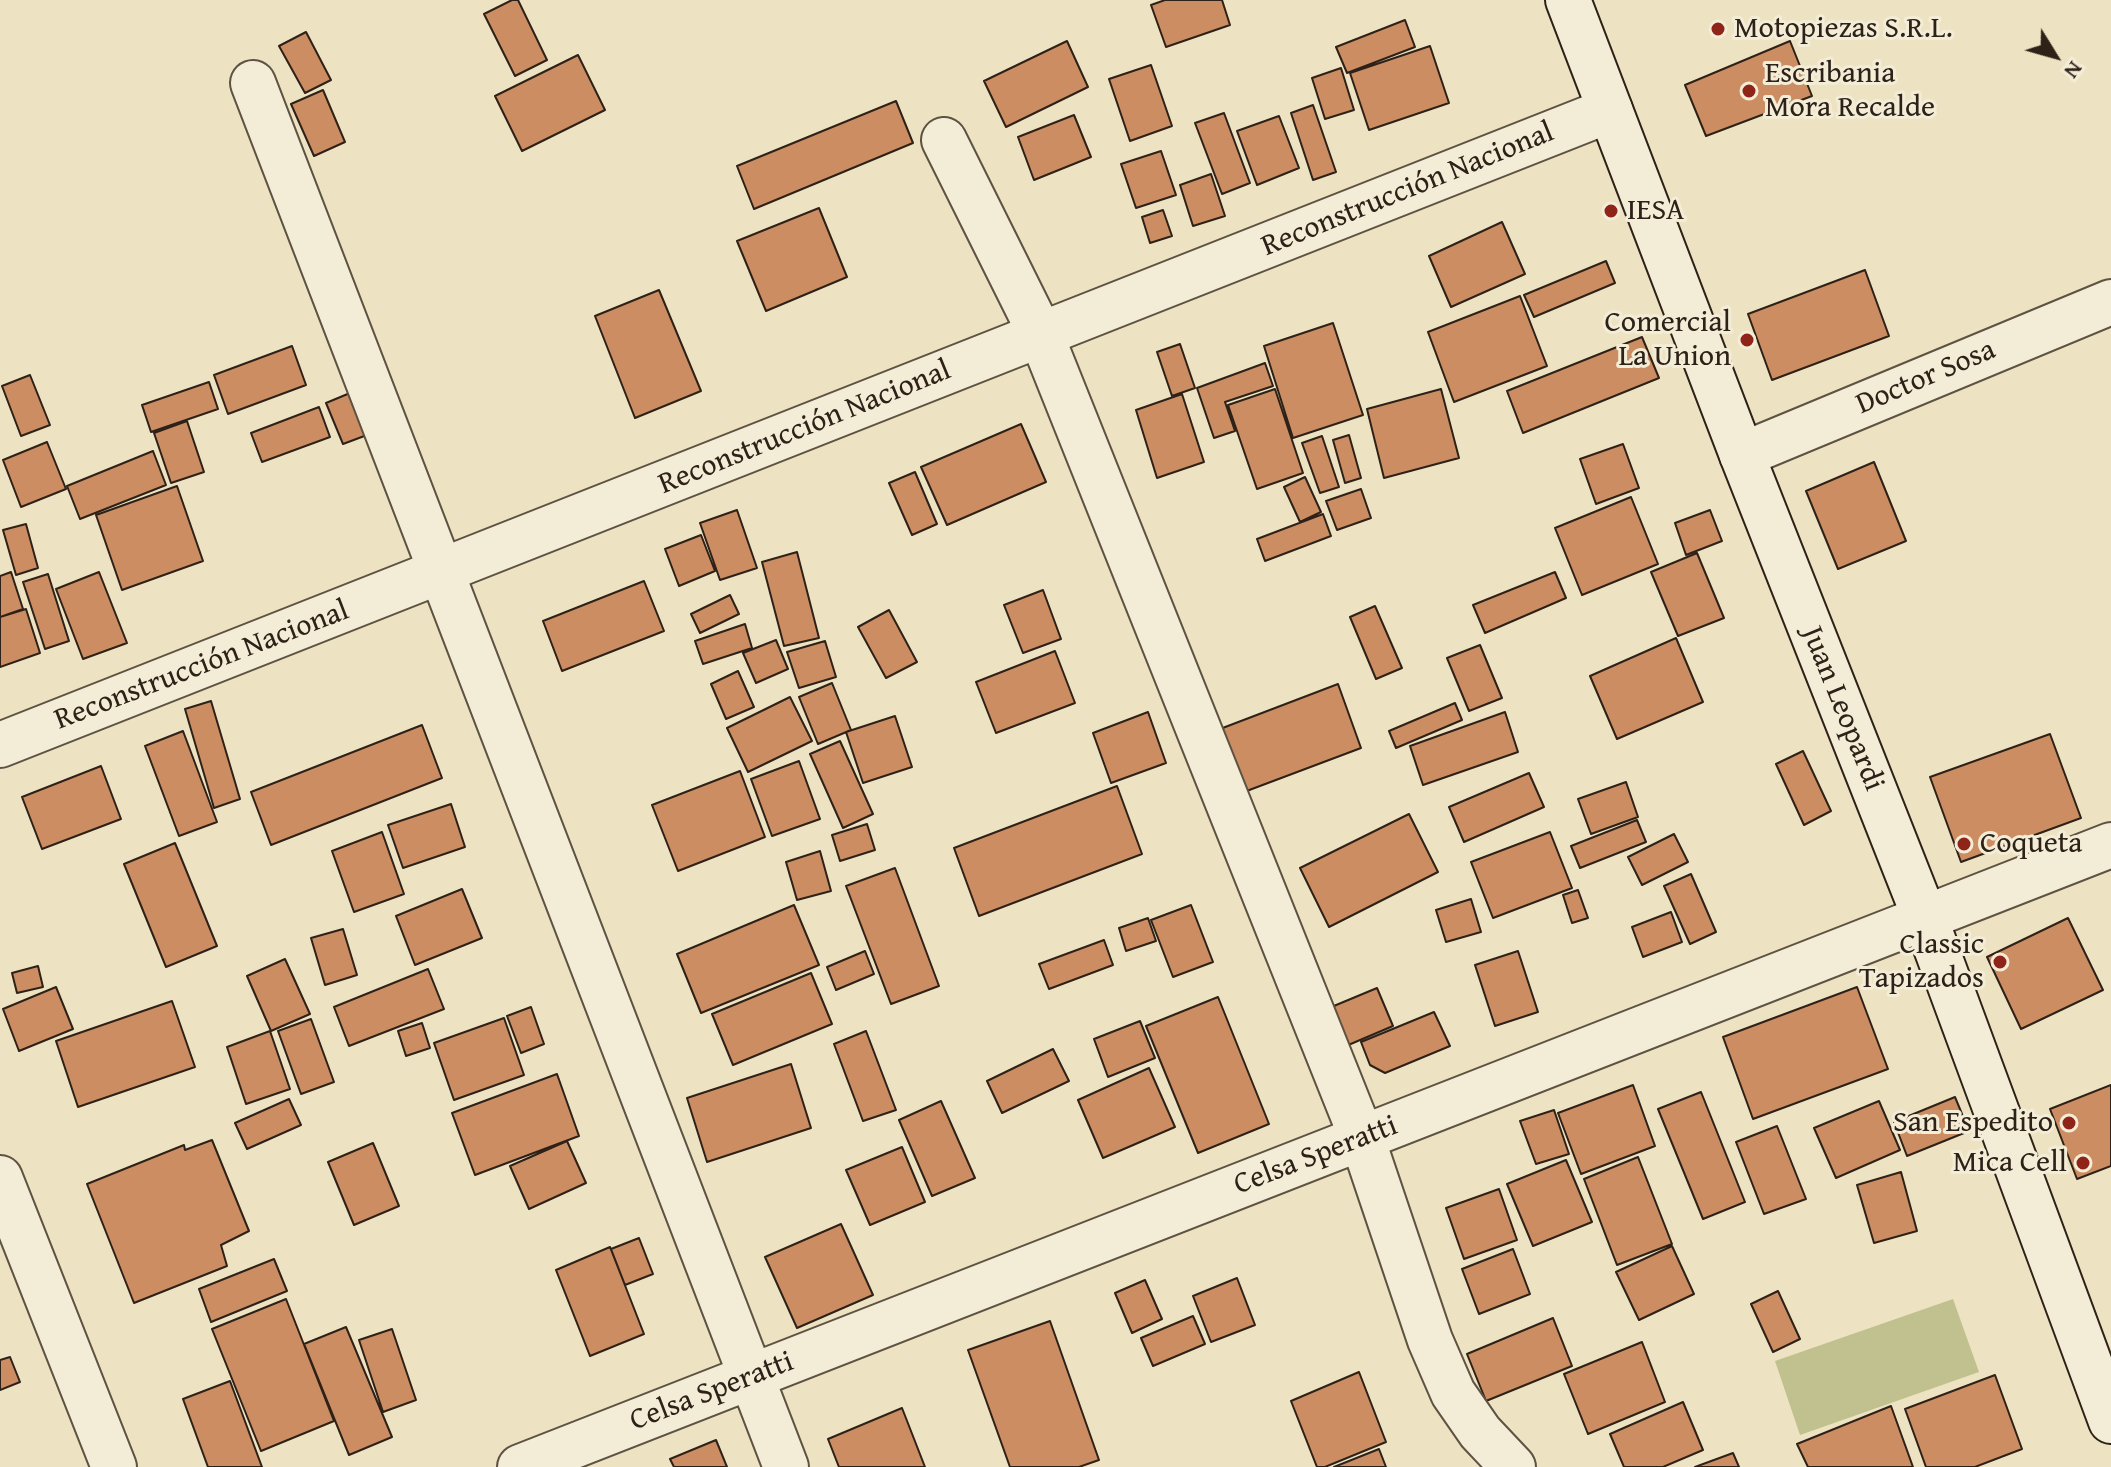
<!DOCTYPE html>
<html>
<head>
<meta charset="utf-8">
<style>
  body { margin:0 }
  #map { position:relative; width:2111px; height:1467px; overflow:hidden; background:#ede3c2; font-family:"Gentium Book Plus",serif }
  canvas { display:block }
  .north { position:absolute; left:2015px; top:16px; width:80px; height:80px; -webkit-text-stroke:6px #f3edd7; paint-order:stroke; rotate:127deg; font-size:22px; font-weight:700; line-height:32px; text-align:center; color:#2e2118 }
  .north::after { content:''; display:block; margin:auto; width:28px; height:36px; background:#2e2118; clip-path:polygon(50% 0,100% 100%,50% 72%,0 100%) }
</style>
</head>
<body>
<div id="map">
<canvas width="2111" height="1467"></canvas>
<div class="north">N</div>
</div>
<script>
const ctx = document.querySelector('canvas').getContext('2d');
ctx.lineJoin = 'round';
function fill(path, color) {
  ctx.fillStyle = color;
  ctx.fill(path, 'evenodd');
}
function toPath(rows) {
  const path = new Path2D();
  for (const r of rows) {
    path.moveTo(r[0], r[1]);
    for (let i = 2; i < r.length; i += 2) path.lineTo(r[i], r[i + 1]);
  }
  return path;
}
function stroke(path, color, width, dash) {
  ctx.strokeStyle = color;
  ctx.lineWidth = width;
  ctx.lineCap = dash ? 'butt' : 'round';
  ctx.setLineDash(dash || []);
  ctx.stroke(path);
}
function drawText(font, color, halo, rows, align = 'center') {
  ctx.font = font + ' "Gentium Book Plus",serif';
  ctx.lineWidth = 6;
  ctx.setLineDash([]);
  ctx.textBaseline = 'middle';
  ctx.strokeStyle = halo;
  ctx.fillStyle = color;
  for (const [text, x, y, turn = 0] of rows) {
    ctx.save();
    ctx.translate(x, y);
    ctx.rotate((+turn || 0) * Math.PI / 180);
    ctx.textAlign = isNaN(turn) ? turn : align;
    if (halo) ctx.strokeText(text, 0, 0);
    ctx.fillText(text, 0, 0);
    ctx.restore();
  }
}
const green = toPath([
  [1953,1299,1979,1372,1800,1435,1775,1361]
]);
const building = toPath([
  [512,0,518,0,547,60,515,76,484,14,512,0],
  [1165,0,1222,0,1230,25,1166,47,1151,5,1165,0],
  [1405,20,1415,47,1347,73,1336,47,1405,20],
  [306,32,331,80,305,93,279,46,306,32],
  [1067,41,1088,87,1006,127,984,81,1067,41],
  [1790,41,1812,96,1706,136,1685,85,1790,41],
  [1430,46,1449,103,1369,130,1350,73,1430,46],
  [578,55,605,110,522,151,495,96,578,55],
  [1151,65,1172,126,1130,141,1109,79,1151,65],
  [1341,68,1354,110,1325,119,1312,78,1341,68],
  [323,90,345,142,314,156,291,104,323,90],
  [896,101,913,143,754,209,737,166,896,101],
  [1313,105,1336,172,1313,180,1291,113,1313,105],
  [1224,113,1250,183,1222,194,1195,123,1224,113],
  [1074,115,1091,157,1034,180,1018,137,1074,115],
  [1279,116,1299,168,1257,185,1237,131,1279,116],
  [1161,151,1176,195,1136,208,1121,164,1161,151],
  [1211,174,1225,216,1193,226,1180,185,1211,174],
  [819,208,847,277,766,311,737,241,819,208],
  [1163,210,1172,236,1150,243,1142,217,1163,210],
  [1502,222,1525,274,1451,307,1429,256,1502,222],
  [1606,261,1615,283,1534,317,1524,295,1606,261],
  [1865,270,1889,336,1772,380,1748,314,1865,270],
  [659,290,701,391,635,418,595,316,659,290],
  [1520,296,1547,366,1454,402,1428,332,1520,296],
  [1333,323,1363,415,1293,438,1264,346,1333,323],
  [1642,337,1659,378,1523,433,1507,391,1642,337],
  [1180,344,1195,388,1172,396,1157,352,1180,344],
  [292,346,306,385,228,414,214,375,292,346],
  [1265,363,1273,386,1225,402,1235,431,1214,438,1197,388,1265,363],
  [30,375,50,425,21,436,2,386,30,375],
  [209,382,218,409,151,432,142,405,209,382],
  [1275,389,1303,473,1257,489,1228,405,1275,389],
  [1441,389,1459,458,1384,478,1367,409,1441,389],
  [350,393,367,435,343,444,326,403,350,393],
  [1182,394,1204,462,1157,478,1136,410,1182,394],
  [319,407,330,437,262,462,251,433,319,407],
  [187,421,204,472,171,483,154,433,187,421],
  [1021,424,1046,482,947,525,921,467,1021,424],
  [1349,435,1361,478,1345,483,1333,440,1349,435],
  [1322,436,1339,487,1320,493,1302,443,1322,436],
  [47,442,66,489,21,507,3,460,47,442],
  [1623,444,1639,488,1596,504,1580,459,1623,444],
  [153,451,166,485,80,519,67,486,153,451],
  [1874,462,1906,541,1838,569,1806,491,1874,462],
  [915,472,937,524,912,535,889,483,915,472],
  [1305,477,1321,512,1300,522,1284,487,1305,477],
  [177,486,203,561,122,590,96,515,177,486],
  [1361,489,1371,518,1337,530,1326,501,1361,489],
  [1631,497,1658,564,1582,595,1555,528,1631,497],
  [737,510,757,568,720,580,700,523,737,510],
  [1710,510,1722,541,1686,555,1675,523,1710,510],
  [1323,514,1331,536,1265,561,1257,539,1323,514],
  [26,524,38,568,16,575,3,530,26,524],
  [701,535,715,571,679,586,665,549,701,535],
  [797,552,819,638,784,646,762,562,797,552],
  [1697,553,1724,618,1678,636,1651,572,1697,553],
  [11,572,23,609,0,617,0,576,11,572],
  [99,572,127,643,83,659,56,589,99,572],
  [1555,572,1566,598,1485,633,1473,605,1555,572],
  [48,574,69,641,45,649,23,582,48,574],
  [644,581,664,631,562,671,543,621,644,581],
  [1043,590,1061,639,1023,653,1004,605,1043,590],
  [730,595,739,614,700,633,691,614,730,595],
  [1375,606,1402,668,1376,679,1350,617,1375,606],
  [26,609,40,653,0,667,0,617,26,609],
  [889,610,917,662,886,678,858,627,889,610],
  [745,624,752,648,703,664,695,641,745,624],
  [1676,638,1703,702,1617,739,1590,676,1676,638],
  [776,640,788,669,756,683,743,653,776,640],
  [825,641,836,677,799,688,787,652,825,641],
  [1480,645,1502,698,1469,711,1447,658,1480,645],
  [1055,651,1075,703,996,733,976,682,1055,651],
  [738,671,754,707,726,719,711,684,738,671],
  [832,683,851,730,818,744,799,697,832,683],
  [1338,684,1361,748,1244,792,1220,729,1338,684],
  [790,697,812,741,748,772,727,728,790,697],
  [211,701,240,799,214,808,185,709,211,701],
  [1455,703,1462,720,1396,748,1389,731,1455,703],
  [1148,712,1166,763,1111,783,1093,733,1148,712],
  [1505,712,1518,752,1423,785,1410,746,1505,712],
  [895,716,912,767,863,783,846,732,895,716],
  [422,725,442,778,271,845,251,792,422,725],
  [183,731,217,822,179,836,145,746,183,731],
  [2050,734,2081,818,1961,862,1930,777,2050,734],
  [840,741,873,814,843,828,810,754,840,741],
  [1803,751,1831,811,1804,825,1776,764,1803,751],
  [799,761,820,819,772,836,751,779,799,761],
  [101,766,121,819,42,849,22,797,101,766],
  [740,771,765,837,678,871,652,805,740,771],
  [1529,773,1544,807,1464,842,1449,807,1529,773],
  [1626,782,1638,817,1591,834,1578,799,1626,782],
  [1117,786,1142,854,979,916,954,848,1117,786],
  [451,804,465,847,403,868,388,825,451,804],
  [1409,814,1438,872,1329,927,1300,868,1409,814],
  [1637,820,1646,842,1580,868,1571,846,1637,820],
  [867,824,875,850,840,861,832,835,867,824],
  [382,832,404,894,354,912,332,851,382,832],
  [1550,832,1572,888,1493,918,1471,862,1550,832],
  [1674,834,1688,862,1642,885,1628,857,1674,834],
  [175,843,217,946,166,967,124,864,175,843],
  [820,851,831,891,797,900,786,862,820,851],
  [895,868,939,986,891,1004,846,886,895,868],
  [1691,874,1716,932,1690,944,1664,886,1691,874],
  [462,889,482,938,415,965,396,916,462,889],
  [1578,890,1588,918,1572,923,1563,895,1578,890],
  [1471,899,1481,932,1446,942,1436,910,1471,899],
  [794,905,819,965,701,1013,677,954,794,905],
  [1191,905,1213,962,1173,977,1151,920,1191,905],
  [1671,912,1682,942,1643,957,1632,927,1671,912],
  [1148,918,1156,941,1126,951,1119,928,1148,918],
  [2068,918,2103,990,2021,1029,1987,957,2068,918],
  [343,929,357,975,325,985,311,938,343,929],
  [1104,940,1113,965,1049,989,1039,964,1104,940],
  [865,951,874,974,836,990,827,967,865,951],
  [1518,951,1538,1012,1495,1026,1475,965,1518,951],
  [285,959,310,1014,271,1031,247,976,285,959],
  [38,966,43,987,17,993,12,973,38,966],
  [428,969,444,1009,349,1046,334,1007,428,969],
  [811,973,832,1024,733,1065,712,1014,811,973],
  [56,987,73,1029,19,1051,3,1009,56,987],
  [1857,987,1888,1069,1753,1119,1723,1037,1857,987],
  [1377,988,1393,1026,1346,1046,1329,1008,1377,988],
  [1218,997,1269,1124,1198,1153,1146,1026,1218,997],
  [172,1001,195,1067,78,1107,56,1041,172,1001],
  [531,1007,544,1044,521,1053,507,1016,531,1007],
  [1434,1012,1450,1046,1385,1073,1370,1065,1361,1042,1434,1012],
  [504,1018,524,1075,454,1100,434,1043,504,1018],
  [311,1019,334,1082,301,1094,278,1031,311,1019],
  [1140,1021,1155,1058,1108,1077,1094,1039,1140,1021],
  [422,1023,430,1048,406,1056,398,1031,422,1023],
  [270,1031,290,1089,246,1104,227,1047,270,1031],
  [866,1031,896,1110,863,1121,834,1044,866,1031],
  [1053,1049,1069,1081,1002,1113,987,1081,1053,1049],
  [791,1064,811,1128,707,1162,687,1098,791,1064],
  [1149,1068,1175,1127,1103,1158,1078,1100,1149,1068],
  [557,1074,579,1136,475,1175,452,1113,557,1074],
  [1633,1085,1655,1146,1581,1174,1558,1113,1633,1085],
  [2111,1085,2111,1166,2077,1179,2050,1109,2111,1085],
  [1701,1092,1745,1202,1703,1219,1658,1109,1701,1092],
  [1955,1097,1969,1131,1907,1156,1894,1122,1955,1097],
  [289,1099,301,1125,247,1149,235,1123,289,1099],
  [941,1101,975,1178,932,1196,899,1120,941,1101],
  [1879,1101,1900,1150,1836,1178,1814,1128,1879,1101],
  [1554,1110,1569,1154,1536,1164,1520,1121,1554,1110],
  [1777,1126,1806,1199,1764,1214,1736,1142,1777,1126],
  [212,1140,249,1231,221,1245,227,1266,134,1303,87,1184,184,1145,185,1150,212,1140],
  [567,1141,586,1183,529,1209,510,1166,567,1141],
  [373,1143,399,1206,354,1225,328,1162,373,1143],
  [902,1147,925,1202,870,1225,846,1170,902,1147],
  [1638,1157,1672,1244,1617,1265,1584,1179,1638,1157],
  [1566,1160,1592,1222,1533,1246,1507,1184,1566,1160],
  [1901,1172,1917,1231,1874,1243,1857,1185,1901,1172],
  [1499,1189,1517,1240,1464,1259,1446,1208,1499,1189],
  [841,1224,873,1295,797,1328,765,1257,841,1224],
  [639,1238,653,1274,625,1285,611,1249,639,1238],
  [1672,1246,1694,1294,1639,1320,1616,1272,1672,1246],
  [610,1247,644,1334,590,1356,556,1270,610,1247],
  [1513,1249,1530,1294,1479,1314,1462,1269,1513,1249],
  [274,1259,287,1291,211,1322,199,1289,274,1259],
  [1237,1278,1255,1325,1211,1342,1193,1296,1237,1278],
  [1145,1280,1162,1319,1132,1333,1115,1293,1145,1280],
  [1778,1291,1800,1339,1773,1352,1751,1304,1778,1291],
  [286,1299,334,1421,261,1451,212,1329,286,1299],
  [1193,1316,1205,1344,1153,1366,1141,1338,1193,1316],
  [1553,1318,1572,1366,1486,1401,1467,1354,1553,1318],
  [1050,1321,1099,1460,1079,1467,1010,1467,968,1350,1050,1321],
  [346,1327,392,1437,349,1455,304,1344,346,1327],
  [392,1329,416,1400,383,1412,359,1340,392,1329],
  [1642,1342,1665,1402,1588,1434,1564,1374,1642,1342],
  [10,1357,20,1382,0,1390,0,1360,10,1357],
  [1359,1372,1386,1442,1325,1467,1317,1467,1291,1401,1359,1372],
  [1995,1375,2022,1449,1975,1467,1926,1467,1905,1409,1995,1375],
  [230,1381,262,1467,208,1467,183,1399,230,1381],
  [1683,1402,1703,1450,1663,1467,1624,1467,1610,1434,1683,1402],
  [1891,1406,1913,1467,1808,1467,1797,1444,1891,1406],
  [902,1408,925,1467,839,1467,828,1439,902,1408],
  [716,1440,727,1467,674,1467,670,1459,716,1440],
  [1379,1449,1386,1467,1334,1467,1379,1449],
  [1733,1453,1739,1467,1695,1467,1733,1453]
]);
const minor = toPath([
  [253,83,786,1467],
  [944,140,1041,335,1362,1138,1430,1340,1453,1393,1480,1432,1513,1467],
  [1742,455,2111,302],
  [0,1178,114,1467],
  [520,1467,2111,845]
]);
const tertiary = toPath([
  [0,745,1610,110]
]);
const secondary = toPath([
  [1568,0,1742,455,1925,918,2111,1421]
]);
const markers = [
  [1718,29,8,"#8f2418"],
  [1749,91,8,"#8f2418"],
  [1611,211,8,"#8f2418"],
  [1747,340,8,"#8f2418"],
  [1964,844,8,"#8f2418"],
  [2000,962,8,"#8f2418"],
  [2069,1123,8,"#8f2418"],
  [2083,1163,8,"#8f2418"]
];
const poiNames = [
  ["Motopiezas S.R.L.",1734,29],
  ["Escribania",1765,74],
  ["Mora Recalde",1765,108],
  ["IESA",1627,211],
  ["Comercial",1731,323,"right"],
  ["La Union",1731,357,"right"],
  ["Coqueta",1980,844],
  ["Classic",1984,945,"right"],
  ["Tapizados",1984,979,"right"],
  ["San Espedito",2053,1123,"right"],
  ["Mica Cell",2067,1163,"right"]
];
const streetNames = [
  ["Reconstrucción Nacional",1408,190,-22],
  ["Doctor Sosa",1926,378,-23],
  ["Reconstrucción Nacional",805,428,-22],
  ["Reconstrucción Nacional",202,666,-21],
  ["Juan Leopardi",1842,709,68],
  ["Celsa Speratti",1316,1156,-21],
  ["Celsa Speratti",712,1392,-21]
];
fill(green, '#c0c18e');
fill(building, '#cd8d62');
stroke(building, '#2e2118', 2);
stroke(minor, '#5e5242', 48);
stroke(tertiary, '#5e5242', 48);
stroke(secondary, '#2e2118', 48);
stroke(minor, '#f3edd7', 44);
stroke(tertiary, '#f3edd7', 44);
stroke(secondary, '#f3edd7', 44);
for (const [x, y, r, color] of markers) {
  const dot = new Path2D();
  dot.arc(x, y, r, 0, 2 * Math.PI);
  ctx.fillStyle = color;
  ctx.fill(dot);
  stroke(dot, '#f3edd7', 3);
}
drawText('30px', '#2e2118', '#f3edd7', poiNames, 'left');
drawText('30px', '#2e2118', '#f3edd7', streetNames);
</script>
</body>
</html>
